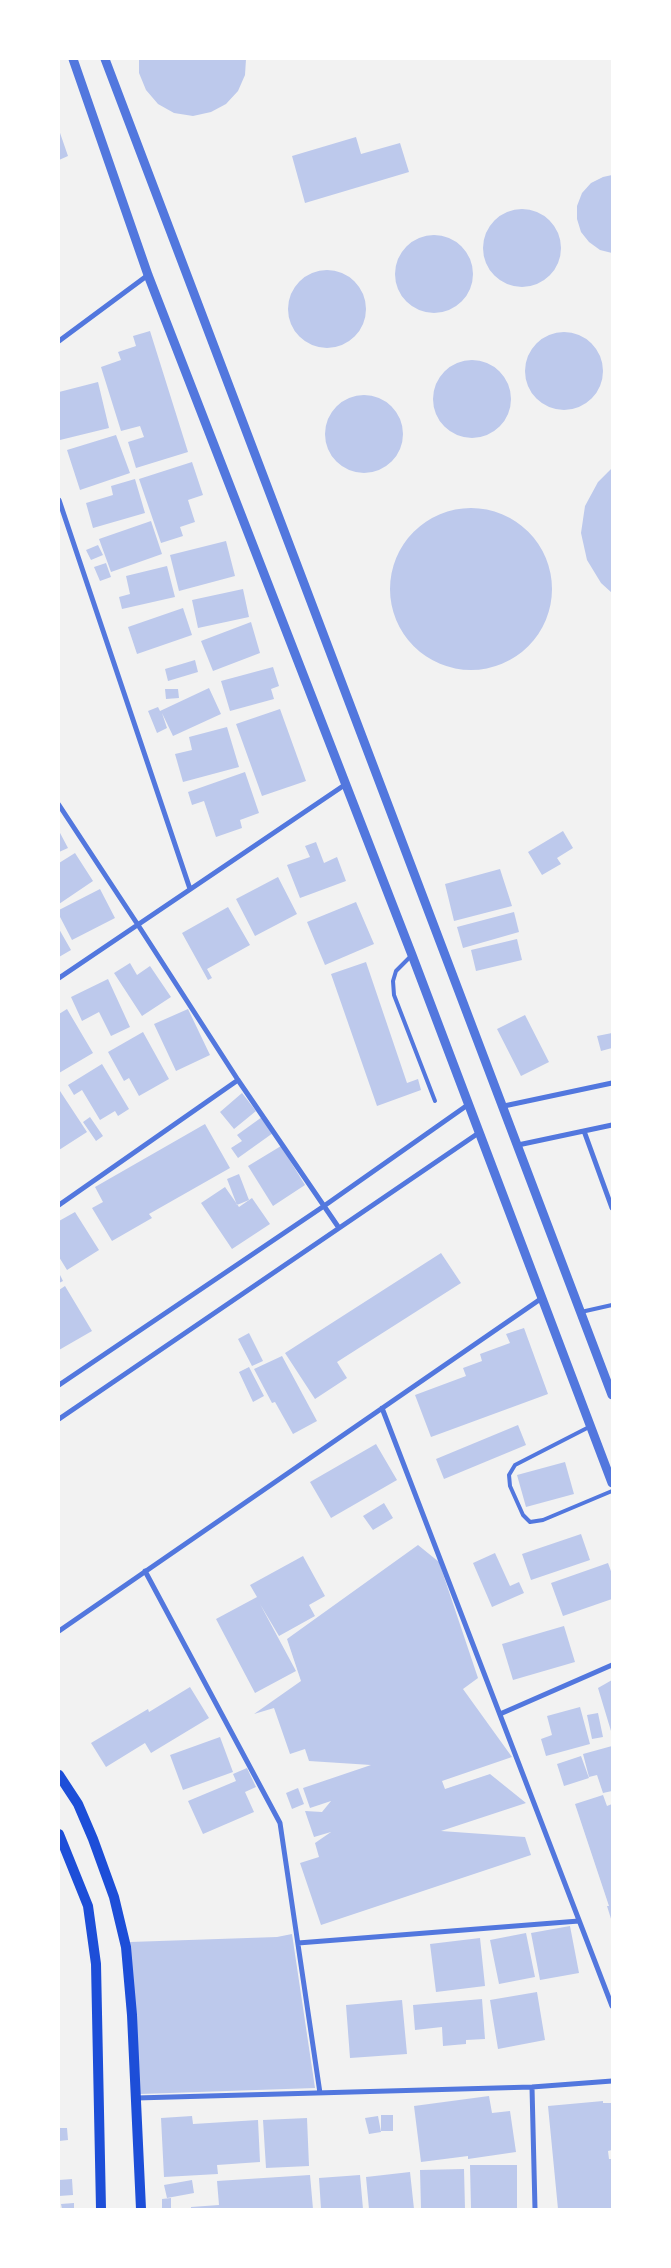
<!DOCTYPE html>
<html>
<head>
<meta charset="utf-8">
<style>
  body { margin:0 }
  #map { position:relative; width:671px; height:2268px; overflow:hidden; background:#f2f2f2; font-family:"Titillium Web",sans-serif }
  canvas { display:block }
  .frame { position:absolute; inset:0; border:60px solid #fff; pointer-events:none }
</style>
</head>
<body>
<div id="map">
<canvas width="671" height="2268"></canvas>
<div class="frame"></div>
</div>
<script>
const ctx = document.querySelector('canvas').getContext('2d');
ctx.lineJoin = 'round';
function fill(path, color) {
  ctx.fillStyle = color;
  ctx.fill(path, 'evenodd');
}
function toPath(rows) {
  const path = new Path2D();
  for (const r of rows) {
    if (r.length === 3) {
      path.moveTo(r[0] + r[2], r[1]);
      path.arc(r[0], r[1], r[2], 0, 2 * Math.PI);
      continue;
    }
    path.moveTo(r[0], r[1]);
    for (let i = 2; i < r.length; i += 2) path.lineTo(r[i], r[i + 1]);
  }
  return path;
}
function stroke(path, color, width, dash) {
  ctx.strokeStyle = color;
  ctx.lineWidth = width;
  ctx.lineCap = dash ? 'butt' : 'round';
  ctx.setLineDash(dash || []);
  ctx.stroke(path);
}
const building = toPath([
  [139,59,246,59,245,75,238,91,226,104,211,112,193,116,174,113,158,104,146,90,139,73],
  [59,130,68,156,59,160],
  [356,137,361,154,400,143,409,172,305,203,292,156],
  [612,175,612,253,600,250,589,242,581,232,577,219,577,206,582,193,591,183,603,177],
  [522,248,39],
  [434,274,39],
  [327,309,39],
  [150,331,188,452,136,468,128,442,144,437,140,426,121,431,101,367,121,360,118,352,136,346,133,336],
  [564,371,39],
  [472,399,39],
  [98,382,109,428,60,440,59,392],
  [364,434,39],
  [116,435,130,473,80,490,67,450],
  [192,462,203,495,188,500,195,522,180,527,183,536,161,543,139,479],
  [612,468,612,593,601,583,587,560,581,533,585,506,598,482],
  [135,479,145,513,93,528,86,503,113,495,111,486],
  [471,589,81],
  [151,521,162,554,111,572,99,539],
  [226,541,235,576,179,591,170,555],
  [98,545,103,555,91,560,86,550],
  [106,563,111,577,100,581,94,567],
  [167,566,175,597,122,609,119,597,130,594,126,576],
  [243,589,249,617,198,628,192,600],
  [183,608,192,635,137,654,128,627],
  [251,622,260,653,213,671,201,641],
  [195,660,198,672,168,681,165,669],
  [273,667,279,686,271,689,274,699,230,711,221,681],
  [209,688,221,714,173,736,162,713,167,728,157,733,148,711,158,707,160,711],
  [165,689,178,689,179,698,166,699],
  [280,709,306,781,262,796,236,724],
  [227,727,239,767,183,782,175,754,192,750,189,737],
  [245,772,259,813,240,820,242,828,216,837,204,801,192,805,188,792],
  [59,831,68,848,59,852],
  [563,831,573,848,557,858,561,864,542,875,528,852],
  [316,842,324,863,337,857,346,881,300,898,287,865,310,857,305,846],
  [75,853,93,881,59,904,59,863],
  [500,869,512,906,454,921,445,884],
  [278,877,297,914,255,936,236,899],
  [100,889,115,918,72,940,59,915,59,910],
  [356,902,374,944,325,965,307,922],
  [228,907,250,945,207,969,212,978,208,980,182,933],
  [514,912,519,932,463,948,457,927],
  [59,929,71,950,59,957],
  [517,939,522,960,476,971,471,950],
  [366,962,407,1083,418,1079,421,1090,377,1106,331,974],
  [130,963,137,975,150,966,171,997,142,1016,114,973],
  [108,979,130,1027,111,1036,99,1012,82,1021,71,997],
  [67,1009,93,1053,59,1073,59,1014],
  [188,1009,210,1055,176,1071,154,1024],
  [525,1015,549,1062,521,1076,497,1029],
  [143,1032,169,1079,139,1096,129,1078,124,1081,108,1052],
  [612,1033,612,1048,601,1051,597,1036],
  [102,1064,129,1109,118,1116,115,1111,100,1120,82,1090,74,1095,68,1085],
  [60,1091,87,1132,59,1150,59,1092],
  [242,1093,256,1111,234,1129,220,1112],
  [90,1117,103,1136,96,1141,83,1122],
  [262,1117,273,1133,238,1158,231,1148,242,1141,237,1135],
  [205,1124,230,1168,149,1214,152,1218,112,1241,92,1208,103,1202,95,1187],
  [281,1146,305,1185,273,1206,248,1166],
  [239,1174,249,1200,237,1205,227,1179],
  [225,1187,239,1207,252,1198,270,1224,232,1249,201,1203],
  [75,1212,99,1250,67,1270,59,1257,59,1221],
  [441,1253,461,1283,337,1362,347,1378,315,1399,285,1353],
  [59,1273,63,1281,59,1283],
  [65,1286,92,1331,59,1350,59,1290],
  [524,1328,548,1394,431,1437,415,1395,466,1376,463,1368,482,1361,480,1354,510,1343,506,1334],
  [249,1333,263,1361,252,1366,238,1339],
  [282,1356,317,1421,293,1434,275,1402,272,1403,254,1369],
  [249,1367,264,1396,253,1402,239,1372],
  [518,1425,526,1445,444,1479,436,1459],
  [376,1444,397,1480,331,1518,310,1482],
  [565,1462,574,1494,526,1507,517,1475],
  [384,1503,393,1518,373,1530,363,1516],
  [581,1534,590,1560,531,1580,522,1554],
  [418,1545,439,1562,478,1678,463,1689,512,1757,442,1781,445,1789,490,1774,526,1803,441,1831,525,1837,531,1855,321,1925,300,1863,319,1857,315,1843,331,1832,314,1837,305,1811,322,1812,331,1801,310,1808,303,1788,371,1765,309,1761,305,1749,290,1754,274,1708,254,1714,301,1681,287,1639],
  [495,1553,510,1586,519,1582,524,1593,492,1607,473,1563],
  [303,1556,325,1596,309,1605,315,1616,279,1636,260,1604,296,1671,255,1693,216,1619,257,1597,250,1585],
  [608,1563,612,1574,612,1599,563,1616,551,1583],
  [564,1626,575,1662,513,1680,502,1644],
  [612,1680,612,1731,611,1731,598,1688],
  [190,1687,209,1718,151,1753,145,1743,106,1767,91,1743,148,1709,149,1712],
  [580,1707,590,1744,546,1756,541,1739,552,1735,547,1716],
  [598,1713,603,1737,592,1739,587,1715],
  [220,1737,233,1772,183,1790,170,1755],
  [612,1746,612,1791,603,1793,597,1775,589,1777,583,1754],
  [581,1756,589,1778,564,1786,557,1764],
  [247,1768,256,1787,245,1792,254,1812,203,1834,188,1801,236,1781,233,1774],
  [298,1788,304,1804,292,1809,286,1793],
  [603,1795,607,1806,612,1804,612,1922,607,1906,609,1906,575,1804],
  [570,1926,579,1973,540,1980,531,1933],
  [526,1933,535,1977,499,1984,490,1940],
  [292,1934,315,2088,140,2094,130,1942,277,1937],
  [480,1938,485,1986,436,1992,430,1944],
  [537,1992,545,2040,498,2049,490,2000],
  [482,1999,485,2039,466,2040,466,2044,443,2046,442,2027,415,2030,413,2005],
  [402,2000,407,2054,350,2058,346,2005],
  [489,2096,492,2113,510,2111,516,2152,468,2159,468,2156,421,2162,414,2106],
  [603,2101,603,2103,612,2103,612,2150,608,2151,609,2159,612,2159,612,2209,558,2209,548,2106],
  [381,2115,393,2115,393,2131,381,2131],
  [192,2116,193,2124,258,2120,260,2162,217,2165,218,2174,164,2177,161,2118],
  [378,2116,381,2132,369,2134,365,2118],
  [307,2118,309,2166,266,2168,263,2120],
  [59,2128,67,2128,68,2140,59,2141],
  [470,2165,517,2165,517,2209,471,2209],
  [464,2169,465,2209,421,2209,420,2170],
  [410,2172,414,2209,369,2209,366,2177],
  [310,2175,313,2209,191,2209,191,2207,219,2205,217,2181],
  [360,2175,363,2209,321,2209,319,2178],
  [72,2179,73,2195,59,2196,59,2180],
  [192,2180,194,2193,167,2198,164,2185],
  [171,2198,171,2209,162,2208,162,2199],
  [74,2203,74,2209,62,2209,61,2204]
]);
const service = toPath([
  [412,955,396,971,393,981,394,995,435,1101],
  [581,1312,612,1305],
  [591,1426,515,1465,509,1475,510,1486,523,1515,530,1522,543,1520,612,1491]
]);
const minor = toPath([
  [59,341,148,275],
  [59,500,190,889],
  [59,805,138,925,238,1080,339,1228],
  [59,978,346,784],
  [504,1106,612,1083],
  [584,1131,612,1208],
  [518,1145,612,1125],
  [59,1205,238,1080],
  [59,1385,324,1206,469,1104],
  [382,1408,612,2006],
  [59,1419,480,1132],
  [145,1571,280,1823,320,2093],
  [59,1631,542,1298],
  [500,1714,612,1665],
  [298,1943,579,1921],
  [532,2087,535,2209],
  [136,2098,532,2087,612,2081]
]);
const tertiary = toPath([
  [73,59,148,275,412,955,612,1483],
  [105,59,612,1395]
]);
const secondary = toPath([
  [59,1775,78,1804,93,1839,114,1897,126,1947,132,2015,141,2209],
  [59,1834,88,1906,96,1964,101,2209]
]);
fill(building, '#bdc9ec');
stroke(service, '#5277de', 4);
stroke(minor, '#5277de', 5);
stroke(tertiary, '#5277de', 9);
stroke(secondary, '#1d4ed8', 10);
</script>
</body>
</html>
